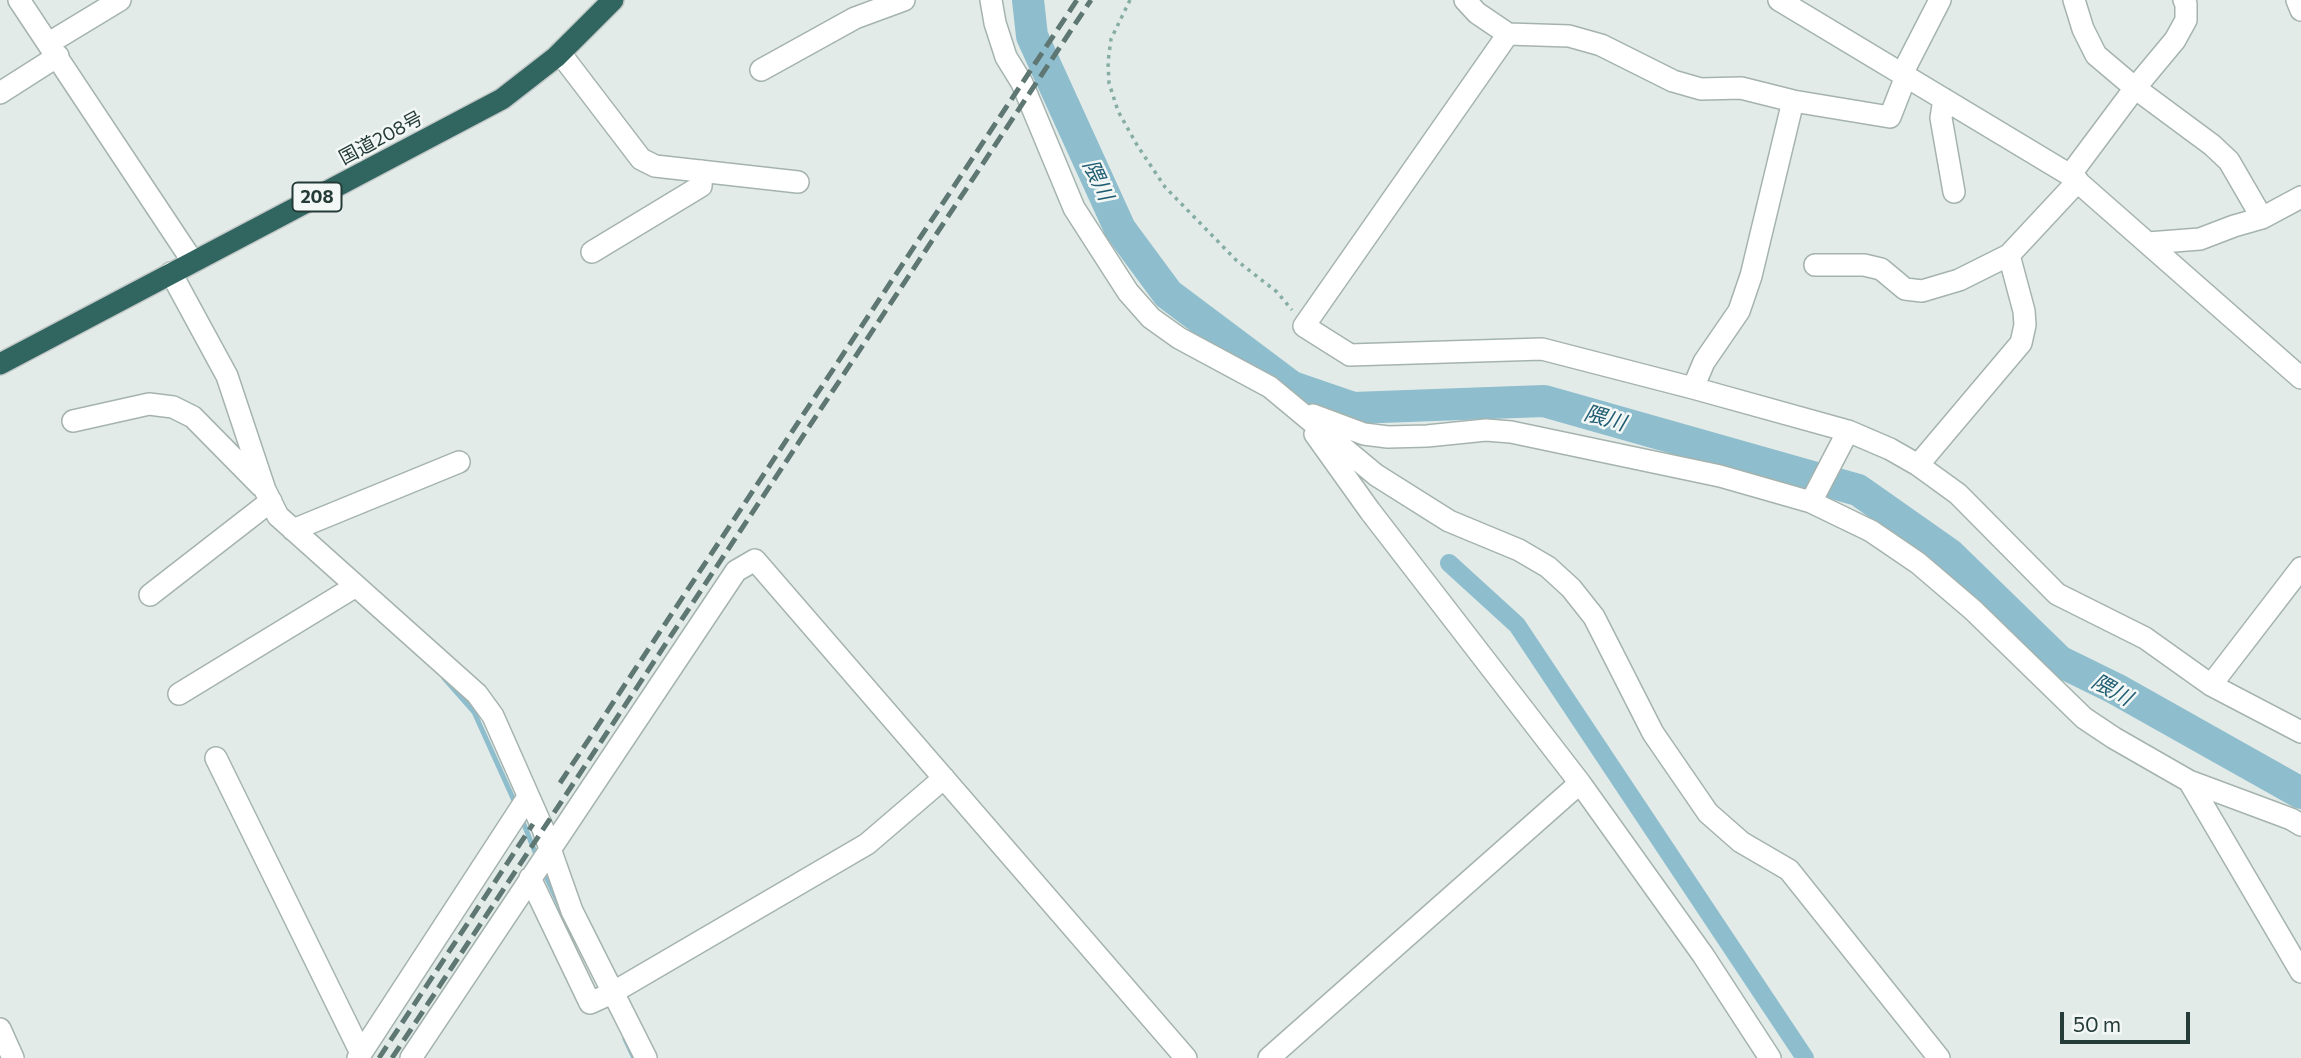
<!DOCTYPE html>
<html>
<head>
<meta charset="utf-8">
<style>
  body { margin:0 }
  #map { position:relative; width:2301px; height:1058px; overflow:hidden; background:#e2ebe8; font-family:Commissioner,sans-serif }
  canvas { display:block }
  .scale { position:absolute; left:2060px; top:1012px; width:130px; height:32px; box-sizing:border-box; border:4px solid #243b37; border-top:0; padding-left:9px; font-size:21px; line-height:24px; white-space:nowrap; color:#243b37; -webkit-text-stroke:5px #f3f8f6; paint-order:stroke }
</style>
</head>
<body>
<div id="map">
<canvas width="2301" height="1058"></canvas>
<div class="scale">50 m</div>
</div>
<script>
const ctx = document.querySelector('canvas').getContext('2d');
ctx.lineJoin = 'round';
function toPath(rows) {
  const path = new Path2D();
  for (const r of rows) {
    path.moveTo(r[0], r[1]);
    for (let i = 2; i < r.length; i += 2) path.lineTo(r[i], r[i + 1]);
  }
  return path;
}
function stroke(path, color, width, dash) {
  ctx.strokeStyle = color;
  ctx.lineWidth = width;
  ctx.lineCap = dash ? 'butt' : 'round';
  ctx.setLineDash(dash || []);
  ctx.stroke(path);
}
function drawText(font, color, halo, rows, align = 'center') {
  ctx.font = font + ' Commissioner,"Noto Sans JP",sans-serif';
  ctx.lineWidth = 5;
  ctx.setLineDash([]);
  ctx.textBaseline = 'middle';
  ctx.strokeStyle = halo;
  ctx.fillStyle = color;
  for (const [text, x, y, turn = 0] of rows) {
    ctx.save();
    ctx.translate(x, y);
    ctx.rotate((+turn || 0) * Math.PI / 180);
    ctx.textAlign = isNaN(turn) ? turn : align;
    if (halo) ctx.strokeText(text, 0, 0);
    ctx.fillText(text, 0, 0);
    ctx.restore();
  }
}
const stream = toPath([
  [444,678,474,712,516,805],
  [521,817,537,857],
  [544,872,562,911],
  [625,1039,634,1058]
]);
const canal = toPath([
  [1449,563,1517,625,1805,1058]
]);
const river = toPath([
  [1028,0,1032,36,1120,229,1168,294,1292,387,1353,408,1544,401,1858,490,1949,554,2059,661,2116,689,2301,793]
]);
const path = toPath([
  [1130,0,1111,39,1108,62,1109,83,1118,111,1137,145,1165,187,1236,260,1277,292,1292,310]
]);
const minor = toPath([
  [19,0,193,262],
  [991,0,995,23,1006,57,1022,83,1074,208,1128,292,1151,318,1179,338,1270,387,1376,475,1449,521,1519,550,1548,567,1571,588,1594,617,1653,733,1708,813,1741,842,1789,870,1939,1058],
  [1465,0,1477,13,1508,34,1569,36,1601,45,1673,81,1701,89,1741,88,1793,101,1890,117,1906,76],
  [1779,0,2070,175,2301,378],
  [2074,0,2083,29,2096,55,2135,88,2212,145,2229,161,2262,218],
  [2297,0,2301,10],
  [1508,34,1304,326,1350,355,1542,349,1693,388,1848,431,1890,449,1918,465,1958,494,2057,594,2145,638,2211,685,2301,732],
  [49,43,120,0],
  [560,53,641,159,655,166,798,182],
  [761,70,855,18,904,0],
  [1902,74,1940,0],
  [0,93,58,56],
  [1944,99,1941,118,1954,192],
  [2070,175,2135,88,2175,40,2186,20,2186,4,2184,0],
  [2148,243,2200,239,2234,226,2262,218,2301,197],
  [592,252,701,186,702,171],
  [1815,265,1864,265,1881,269,1905,289,1922,291,1959,280,2009,255],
  [171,273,227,376,265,490,278,516,477,694,493,716,543,829,572,911,646,1058],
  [1693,388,1704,362,1739,311,1751,276,1793,101],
  [1313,415,1364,434,1388,437,1427,436,1486,430,1511,432,1720,476,1811,502,1871,531,1918,563,1973,610,2084,718,2114,738,2189,781,2291,819,2301,825],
  [73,421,149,404,173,407,193,417,261,486],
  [1315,434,1370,511,1580,783,1703,955,1770,1058],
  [1918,465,2021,343,2025,325,2024,311,2009,255,2078,181],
  [1811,502,1848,431],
  [293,530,459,462],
  [150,595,271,501],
  [2211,685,2301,568],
  [179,694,356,586],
  [216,758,361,1053],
  [2189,781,2301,972],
  [530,878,590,1003,612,993,867,844,944,778],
  [0,1029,13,1058],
  [358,1058,528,797],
  [411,1058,736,571,755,560,1186,1058],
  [1269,1058,1580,783]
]);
const highway = toPath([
  [0,364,502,99,556,57,613,0]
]);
const rail = toPath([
  [560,783,1077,0],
  [379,1058,533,824],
  [392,1058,1091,0]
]);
const shields = [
  [317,197,49]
];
const shieldNames = [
  ["208",317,197]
];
const streetNames = [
  ["国道208号",381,138,-28]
];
const waterNames = [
  ["隈川",1098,180,65],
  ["隈川",1605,418,16],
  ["隈川",2112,690,29]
];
stroke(stream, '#8ebdcd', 5);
stroke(canal, '#8ebdcd', 18);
stroke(river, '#8ebdcd', 32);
stroke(minor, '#a5b3af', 24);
stroke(highway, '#c2c8c7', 24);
stroke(path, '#85ada4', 3.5, [3.5, 5]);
stroke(minor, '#fff', 21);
stroke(highway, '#316560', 21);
stroke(rail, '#5e7772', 5, [14, 7]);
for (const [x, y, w] of shields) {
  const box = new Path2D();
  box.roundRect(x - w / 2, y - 14.5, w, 29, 5);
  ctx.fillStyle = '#f3f8f6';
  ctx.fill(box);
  stroke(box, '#243b37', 2);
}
drawText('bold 18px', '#243b37', null, shieldNames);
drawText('19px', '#243b37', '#f3f8f6', streetNames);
drawText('italic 21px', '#225e73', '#f3f8f6', waterNames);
</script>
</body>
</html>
